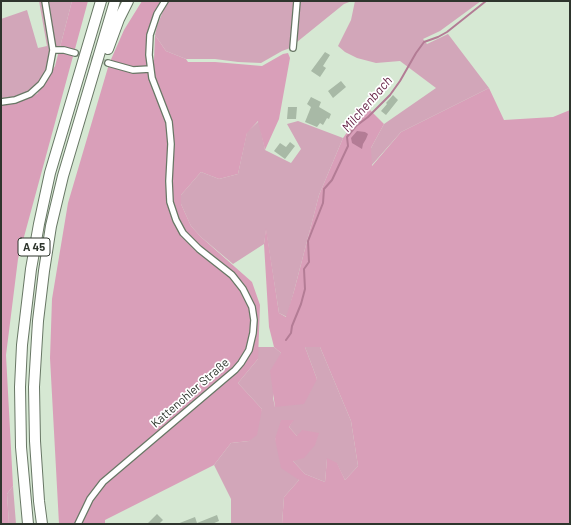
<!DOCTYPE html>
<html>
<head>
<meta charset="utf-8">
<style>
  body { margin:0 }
  #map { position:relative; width:571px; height:525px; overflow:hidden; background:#d6e8d3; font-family:Barlow,sans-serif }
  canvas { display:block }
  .frame { position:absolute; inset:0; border:2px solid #2e352d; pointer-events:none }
</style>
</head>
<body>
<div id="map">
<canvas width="571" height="525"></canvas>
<div class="frame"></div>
</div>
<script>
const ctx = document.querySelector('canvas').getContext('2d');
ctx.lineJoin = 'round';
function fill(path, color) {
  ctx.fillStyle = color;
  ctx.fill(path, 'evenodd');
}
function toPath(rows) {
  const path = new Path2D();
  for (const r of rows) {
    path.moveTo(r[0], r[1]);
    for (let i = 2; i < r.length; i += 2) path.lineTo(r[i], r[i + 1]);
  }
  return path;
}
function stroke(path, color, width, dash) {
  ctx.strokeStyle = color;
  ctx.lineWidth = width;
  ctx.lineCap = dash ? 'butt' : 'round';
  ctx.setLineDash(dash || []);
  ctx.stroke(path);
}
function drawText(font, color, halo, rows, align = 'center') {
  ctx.font = font + ' Barlow,sans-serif';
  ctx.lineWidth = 3.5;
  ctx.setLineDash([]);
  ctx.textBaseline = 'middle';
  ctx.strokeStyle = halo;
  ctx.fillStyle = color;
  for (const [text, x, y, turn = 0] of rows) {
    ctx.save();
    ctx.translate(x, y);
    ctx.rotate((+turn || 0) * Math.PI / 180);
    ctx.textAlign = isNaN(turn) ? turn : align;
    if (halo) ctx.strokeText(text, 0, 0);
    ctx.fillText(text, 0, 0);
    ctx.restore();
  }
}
const green = toPath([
  [39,1,45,1,53,50,49,71,35,91,1,102,1,19,27,10,38,48,47,46],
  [48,1,72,1,60,47,55,46],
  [167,1,295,1,293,47,282,51,261,63,238,62,215,59,186,59,166,51,155,35,157,26],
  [298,1,352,1,344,4,297,42,296,30],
  [355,1,481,1,440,31,423,39,427,44,448,34,489,88,401,132,371,166,371,148,384,124,436,88,400,61,376,63,357,58,345,52,338,46,351,20],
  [259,121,265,150,291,163,301,149,287,124,298,121,343,138,319,195,294,291,287,317,279,313,266,230,264,244,233,264,201,237,191,226,181,204,181,195,201,172,219,179,238,174,247,132],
  [258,347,274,347,281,353,273,398,275,407,317,379,305,347,320,347,351,421,358,466,345,480,337,464,327,459,325,482,305,474,293,461,297,436,289,427,293,420,275,439,299,480,284,497,282,524,231,524,231,499,214,465,231,443,249,441,262,409,238,383,258,359],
  [13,486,16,524,9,524,7,494]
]);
const forest = toPath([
  [72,1,88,1,18,259,6,355,13,486,7,494,9,524,1,524,1,104,37,94,55,66],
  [142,1,165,1,153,26,149,61,154,60,155,35,166,51,186,59,188,62,215,62,262,66,283,54,288,53,290,58,279,119,265,150,258,121,247,133,238,174,219,179,201,172,181,195,181,204,191,226,201,237,252,282,260,305,258,359,238,383,262,409,257,435,249,441,231,443,214,465,105,520,105,524,59,524,50,358,52,299,68,203,109,64,124,30],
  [489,88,504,120,553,117,570,110,570,524,282,524,284,497,299,480,281,468,275,439,281,420,294,420,289,427,297,436,302,430,319,433,315,445,304,458,293,461,305,474,325,482,327,458,337,463,345,480,358,466,351,421,320,347,305,347,317,379,304,404,275,407,270,371,281,353,274,347,269,327,264,244,266,228,279,313,286,317,294,291,319,195,343,138,366,106,384,124,371,148,372,166,401,132]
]);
const water = toPath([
  [357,131,365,132,368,134,366,139,363,144,362,149,352,143,351,138]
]);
const stream = toPath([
  [286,340,291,333,292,326,301,304,305,289,304,269,309,262,308,241,323,203,324,189,332,180,348,146,347,137,356,126,368,117,390,95,400,81,416,53,424,42,438,37,447,32,486,1]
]);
const building = toPath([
  [325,52,330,55,323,66,326,68,320,77,311,71],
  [341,81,346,87,333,98,328,91],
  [393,95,398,100,386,115,381,111,387,104,386,103],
  [311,97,321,102,319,107,331,114,329,119,327,118,323,125,320,123,317,127,305,122,311,107,307,104],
  [288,107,297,107,296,119,287,119],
  [290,142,295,146,285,159,274,151,280,143,286,147],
  [157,514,163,520,159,524,147,524],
  [217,515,219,521,212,524,177,524,195,517,197,523]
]);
const streetTunnel = toPath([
  [75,53,108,63]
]);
const street = toPath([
  [293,48,297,1],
  [53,50,64,50,75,53],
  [108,63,133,70,150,69],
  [1,102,15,100,30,94,41,84,49,71,53,50,45,1],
  [78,524,90,499,103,482,235,370,241,363,249,350,253,333,254,320,252,307,243,289,232,275,199,249,183,233,176,220,170,202,169,181,171,144,169,122,152,78,149,55,150,35,157,14,165,1]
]);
const highway = toPath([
  [108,49,119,19,128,1],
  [28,524,21,447,20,387,22,345,31,269,39,224,50,173,101,1],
  [42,524,39,501,35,441,34,387,38,321,44,271,51,226,63,176,115,1]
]);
const shields = [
  [34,247,32]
];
const shieldNames = [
  ["A 45",34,247]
];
const streetNames = [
  ["Kattenohler Straße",190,393,-41]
];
const waterNames = [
  ["Milchenbach",367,104,-49]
];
fill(green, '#d2a6b9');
fill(forest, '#d99fb9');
fill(water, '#b37c95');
stroke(stream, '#b37c95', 2);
fill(building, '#a8b9a6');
stroke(streetTunnel, '#b4c4b2', 5.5, [5.5, 3]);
stroke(street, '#687765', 8);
stroke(highway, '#687765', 12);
stroke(street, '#fff', 5.5);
stroke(highway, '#fff', 10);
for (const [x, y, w] of shields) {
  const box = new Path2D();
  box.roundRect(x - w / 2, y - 9, w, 18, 3);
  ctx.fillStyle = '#fff';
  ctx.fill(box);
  stroke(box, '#2e352d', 1);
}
drawText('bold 11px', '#2e352d', null, shieldNames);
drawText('12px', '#2e352d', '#fff', streetNames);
drawText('italic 13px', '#662246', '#fff', waterNames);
</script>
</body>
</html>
